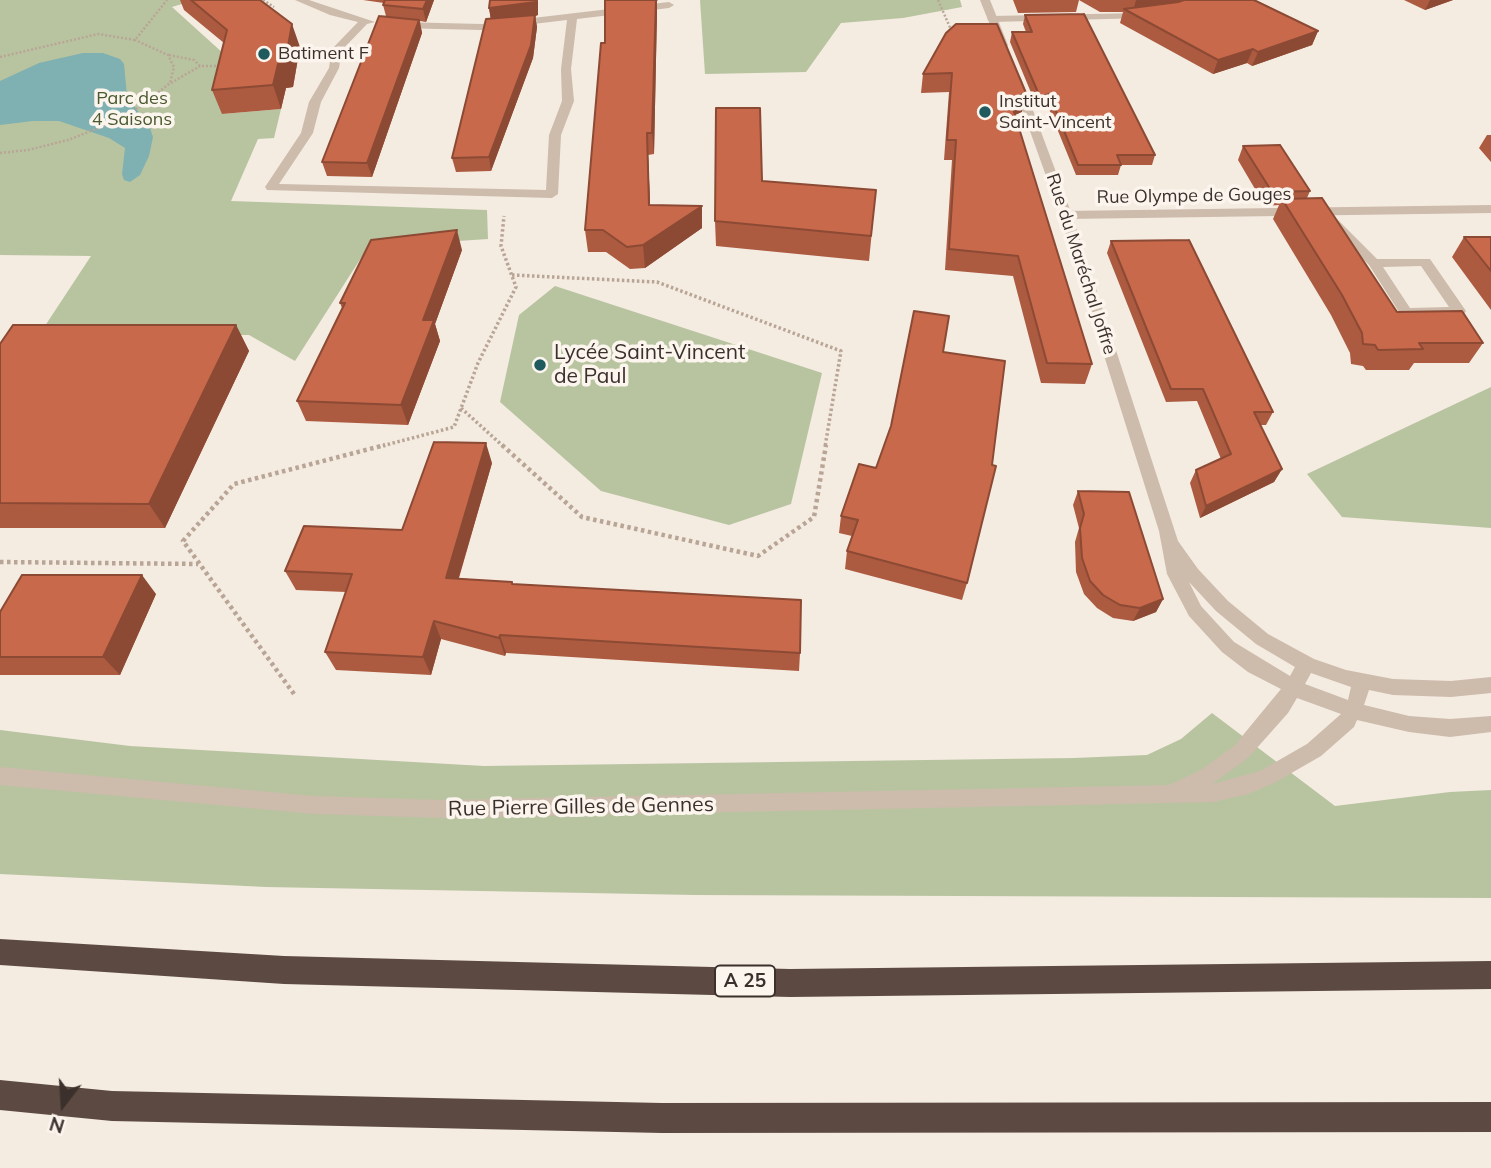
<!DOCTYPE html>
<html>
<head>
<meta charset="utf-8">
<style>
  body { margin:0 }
  #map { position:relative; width:1491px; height:1168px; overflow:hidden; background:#f4ebe1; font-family:Mulish,sans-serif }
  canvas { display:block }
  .north { position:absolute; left:28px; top:1070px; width:70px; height:70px; -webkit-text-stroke:5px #fbf5ee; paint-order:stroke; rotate:197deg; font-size:19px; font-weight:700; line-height:28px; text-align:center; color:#3b302b }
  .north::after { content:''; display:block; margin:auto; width:24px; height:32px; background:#3b302b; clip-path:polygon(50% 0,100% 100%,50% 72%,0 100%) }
</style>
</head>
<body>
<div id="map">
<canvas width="1491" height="1168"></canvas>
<div class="north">N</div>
</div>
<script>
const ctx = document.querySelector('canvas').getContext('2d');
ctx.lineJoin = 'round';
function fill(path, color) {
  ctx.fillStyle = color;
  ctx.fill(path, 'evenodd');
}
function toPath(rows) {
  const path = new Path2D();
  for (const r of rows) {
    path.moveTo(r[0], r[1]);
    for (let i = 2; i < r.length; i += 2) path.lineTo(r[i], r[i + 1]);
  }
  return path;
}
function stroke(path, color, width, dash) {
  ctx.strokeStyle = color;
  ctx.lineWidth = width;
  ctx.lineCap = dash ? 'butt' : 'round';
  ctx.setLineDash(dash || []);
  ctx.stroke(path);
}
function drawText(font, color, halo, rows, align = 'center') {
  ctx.font = font + ' Mulish,sans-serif';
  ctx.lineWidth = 7;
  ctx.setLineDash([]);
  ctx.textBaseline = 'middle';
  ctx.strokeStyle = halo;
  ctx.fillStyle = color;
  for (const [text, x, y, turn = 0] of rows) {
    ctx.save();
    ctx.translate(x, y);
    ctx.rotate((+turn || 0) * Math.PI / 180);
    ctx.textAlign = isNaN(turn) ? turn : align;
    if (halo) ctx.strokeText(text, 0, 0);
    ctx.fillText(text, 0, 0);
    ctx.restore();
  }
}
const green = toPath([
  [0,0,195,0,172,7,234,63,222,114,281,109,274,138,258,139,231,201,487,210,488,239,368,247,295,361,249,335,39,335,91,256,0,255],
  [700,0,960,0,962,7,903,18,841,23,806,72,705,74],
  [555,286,822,373,791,504,729,525,601,491,500,402,519,315],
  [1491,387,1491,528,1342,517,1307,474],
  [1212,713,1335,806,1450,792,1491,790,1491,898,695,895,266,887,0,874,0,730,130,746,484,766,1074,758,1147,755,1181,739]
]);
const water = toPath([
  [83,53,103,53,120,59,124,64,127,96,150,128,153,137,149,156,140,175,130,182,124,180,122,174,125,148,109,138,59,121,33,121,0,125,0,81,39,63]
]);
const pathFar2 = toPath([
  [263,0,274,7],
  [938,0,952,32],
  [169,55,194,60,200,66,223,66],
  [0,57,98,34,135,40,167,0],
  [171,83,200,66],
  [0,153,28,150,68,140,108,124,143,105,170,83,174,67,168,55,135,40]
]);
const pathFar1 = toPath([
  [512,275,657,282,841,351,825,447],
  [461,408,504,447],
  [378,447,454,427,478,363,516,287,501,246,504,216]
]);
const path = toPath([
  [502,445,582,517,758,556,814,517,826,445],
  [0,562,198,564],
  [294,694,183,541,234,484,385,445]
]);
const service = toPath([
  [1331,216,1335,217,1377,259,1430,259,1466,311,1464,314,1401,315,1369,265,1327,223,1325,220,1331,216],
  [1421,266,1449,307,1410,308,1383,267,1421,266]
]);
const minor = toPath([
  [295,0,309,0,375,22,367,24,342,50,339,68,321,102,313,133,279,184,546,190,549,135,562,101,561,69,567,20,482,30,397,28,392,25,397,22,482,24,669,2,674,5,669,8,577,19,571,69,574,101,561,135,558,194,552,198,267,190,265,187,301,133,309,102,329,68,332,49,358,22,330,15,295,0],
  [1142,13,1145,14,1145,18,992,22,987,19,992,16,1142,13],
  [1491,205,1491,213,1066,219,1060,215,1066,211,1491,205]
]);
const tertiary = toPath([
  [980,0,990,0,1008,45,1007,47,998,45,980,0],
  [1016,75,1021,78,1072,215,1178,541,1198,569,1228,601,1268,634,1314,659,1346,670,1393,679,1451,681,1491,677,1491,693,1451,697,1393,695,1369,690,1364,705,1409,716,1450,719,1491,716,1491,732,1450,737,1409,732,1357,720,1354,727,1321,756,1274,783,1248,794,1214,802,446,818,314,814,0,785,0,767,314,796,446,800,1169,785,1201,770,1234,746,1281,689,1248,672,1222,652,1189,616,1167,574,1159,531,1060,215,1011,78,1016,75],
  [1189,582,1216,611,1256,644,1295,667,1290,676,1234,642,1201,606,1189,582],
  [1311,673,1351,687,1348,700,1305,684,1311,673],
  [1297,698,1341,714,1307,744,1260,771,1212,784,1248,758,1288,713,1297,698]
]);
const motorway = toPath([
  [0,939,284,956,790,969,1491,961,1491,989,790,997,284,984,0,965,0,939],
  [0,1080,112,1091,662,1103,1491,1102,1491,1132,662,1133,112,1121,0,1110,0,1080]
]);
const wall = toPath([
  [180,0,260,0,300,47,293,87,286,88,281,109,222,114,212,90,224,43,184,10],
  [363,0,434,0,426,22,420,21,422,33,372,177,327,176,322,162,386,16,383,5,384,3],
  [605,0,658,1,657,1,657,12,654,154,648,155,650,205,702,228,645,268,630,269,606,252,588,252,585,230,605,43],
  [1013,0,1254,0,1318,31,1312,45,1252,66,1247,63,1213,74,1120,23,1123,12,1100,12,1079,0,1076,12,1018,13],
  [1404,0,1453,0,1425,10],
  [489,8,538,15,535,16,537,27,533,58,491,171,456,172,452,158,491,19],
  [1025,15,1155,155,1152,165,1121,165,1118,175,1076,175,1047,104,1037,107,1010,42,1012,32,1026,32,1023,24],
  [946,33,1022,112,1015,115,1092,364,1085,384,1041,383,1013,276,945,270,952,160,944,160,949,92,921,93,923,74],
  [1487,135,1491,135,1491,162,1479,148],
  [1243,146,1310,191,1307,198,1397,312,1483,343,1469,363,1414,363,1409,370,1366,370,1363,366,1351,364,1350,353,1331,315,1273,219,1279,205,1265,206,1238,160],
  [762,181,876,190,869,261,716,246,715,221],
  [1464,237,1491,237,1491,310,1452,257],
  [1111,241,1273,412,1266,425,1260,425,1282,469,1274,482,1200,518,1190,483,1196,470,1221,459,1197,401,1166,402,1107,253],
  [462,250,435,324,440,341,408,425,306,421,297,401,342,308,340,303],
  [236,325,249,351,165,528,0,528,0,344],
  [943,352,967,583,962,600,845,569,847,551,852,536,839,533,841,516,876,468],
  [492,463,459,578,513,584,800,653,799,671,506,653,505,656,441,639,431,675,336,670,325,652,346,592,296,590,285,571,402,530],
  [1078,491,1163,599,1156,612,1133,621,1113,618,1097,608,1084,594,1076,572,1075,542,1079,528,1073,505],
  [156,594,120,675,0,675,0,612]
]);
const shadedWall = toPath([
  [427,0,434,0,426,22,423,9],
  [538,0,538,15,535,16,537,27,533,58,491,171,489,157,491,21,489,8],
  [607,0,658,0,657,1,657,12,654,154,652,133],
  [1136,0,1185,0,1133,11],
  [1430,0,1453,0,1425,10],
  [419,20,422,33,372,177,367,163],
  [292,24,300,47,293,87,286,88,281,109,273,85,278,64],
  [1318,31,1312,45,1252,66,1258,52],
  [1253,49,1247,63,1213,74,1218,60],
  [1026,93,1022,112,1006,118,1010,99],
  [1049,94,1047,104,1037,107,1040,97],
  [647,133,648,155,651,227,649,205],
  [702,206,702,228,645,268,643,245],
  [457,230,462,250,435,324,440,341,408,425,401,405,423,320],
  [236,325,249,351,165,528,149,504],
  [486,443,492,463,453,597,446,578],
  [1282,469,1274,482,1200,518,1206,506],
  [142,575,156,594,120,675,103,657],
  [1163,599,1156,612,1133,621,1140,608],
  [434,621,441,639,431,675,423,657],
  [500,635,506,653,505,656,499,638]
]);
const building = toPath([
  [191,0,260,0,292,24,285,63,278,64,273,85,212,90,227,30,191,0],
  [385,0,427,0,423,9,383,5,385,0],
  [490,0,536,0,536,2,489,8,490,0],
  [605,0,656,0,652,133,647,133,649,205,702,206,643,245,627,247,603,230,585,230,601,43,605,43,605,0],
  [1184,0,1254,0,1318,31,1258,52,1253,49,1218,60,1124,9,1178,2,1184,0],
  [1084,14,1155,155,1117,155,1121,165,1078,165,1049,94,1040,97,1012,32,1032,32,1025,15,1084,14],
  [535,15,531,45,489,157,452,158,486,19,535,15],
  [379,16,419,20,367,163,322,162,379,16],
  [956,24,997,24,1026,93,1010,99,1092,364,1047,363,1018,256,949,249,956,140,947,140,952,73,923,74,946,33,956,24],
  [716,108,760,108,762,181,876,190,871,236,715,221,716,108],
  [1280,145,1310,191,1272,192,1243,146,1280,145],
  [1322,198,1397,312,1462,311,1483,343,1419,343,1423,349,1378,350,1375,345,1363,344,1362,333,1342,295,1282,199,1322,198],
  [457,230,423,320,434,320,401,405,297,401,345,303,340,303,371,240,457,230],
  [1464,237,1491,237,1491,271,1464,237],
  [1189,240,1273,412,1254,412,1282,469,1206,506,1196,470,1231,454,1203,389,1171,389,1111,241,1189,240],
  [914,311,949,316,943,352,1005,361,992,465,996,466,967,583,847,551,858,520,841,516,859,464,876,468,891,426,914,311],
  [13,325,236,325,149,504,0,503,0,344,13,325],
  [434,442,486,443,446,578,512,582,512,584,801,600,800,653,500,635,499,638,434,621,423,657,325,652,352,574,285,571,304,526,402,530,434,442],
  [1078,491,1129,492,1163,599,1140,608,1120,605,1103,595,1090,581,1082,558,1080,528,1084,514,1078,491],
  [22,575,142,575,103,657,0,657,0,612,22,575]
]);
const markers = [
  [264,54,7,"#1f5a5e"],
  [985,112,7,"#1f5a5e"],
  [540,365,7,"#1f5a5e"]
];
const farPoinames = [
  ["Batiment F",278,54],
  ["Institut",999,102],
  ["Saint-Vincent",999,123]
];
const farParknames = [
  ["Parc des",132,99],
  ["4 Saisons",132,120]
];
const farStreetnames = [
  ["Rue Olympe de Gouges",1194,196,-1],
  ["Rue du Maréchal Joffre",1081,264,72]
];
const shields = [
  [745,981,60]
];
const shieldNames = [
  ["A 25",745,981]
];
const poiNames = [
  ["Lycée Saint-Vincent",554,353],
  ["de Paul",554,377]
];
const streetNames = [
  ["Rue Pierre Gilles de Gennes",581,807,-1]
];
fill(green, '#b8c4a0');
fill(water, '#7fb0b2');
stroke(pathFar2, '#b9a596', 2.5, [2, 2]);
stroke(pathFar1, '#b9a596', 3.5, [2.5, 2.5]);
stroke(path, '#b9a596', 4.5, [3.5, 3.5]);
fill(service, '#cdbbac');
fill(minor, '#cdbbac');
fill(tertiary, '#cdbbac');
fill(motorway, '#5c4a42');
fill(wall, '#ac5a40');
fill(shadedWall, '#8c4a34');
fill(building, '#c8694b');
stroke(building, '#8c4a34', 2);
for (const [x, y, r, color] of markers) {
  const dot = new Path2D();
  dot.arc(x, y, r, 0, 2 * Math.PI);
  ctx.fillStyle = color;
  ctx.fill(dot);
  stroke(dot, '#fbf5ee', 2.5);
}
drawText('18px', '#3b302b', '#fbf5ee', farPoinames, 'left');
drawText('18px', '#4a5a2e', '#fbf5ee', farParknames);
drawText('18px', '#3b302b', '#fbf5ee', farStreetnames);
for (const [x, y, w] of shields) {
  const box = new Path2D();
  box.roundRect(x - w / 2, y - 15.5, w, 31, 5);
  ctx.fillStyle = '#fbf5ee';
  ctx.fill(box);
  stroke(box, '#3b302b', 2);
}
drawText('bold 19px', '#3b302b', null, shieldNames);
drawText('21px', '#3b302b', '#fbf5ee', poiNames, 'left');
drawText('21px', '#3b302b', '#fbf5ee', streetNames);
</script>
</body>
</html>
